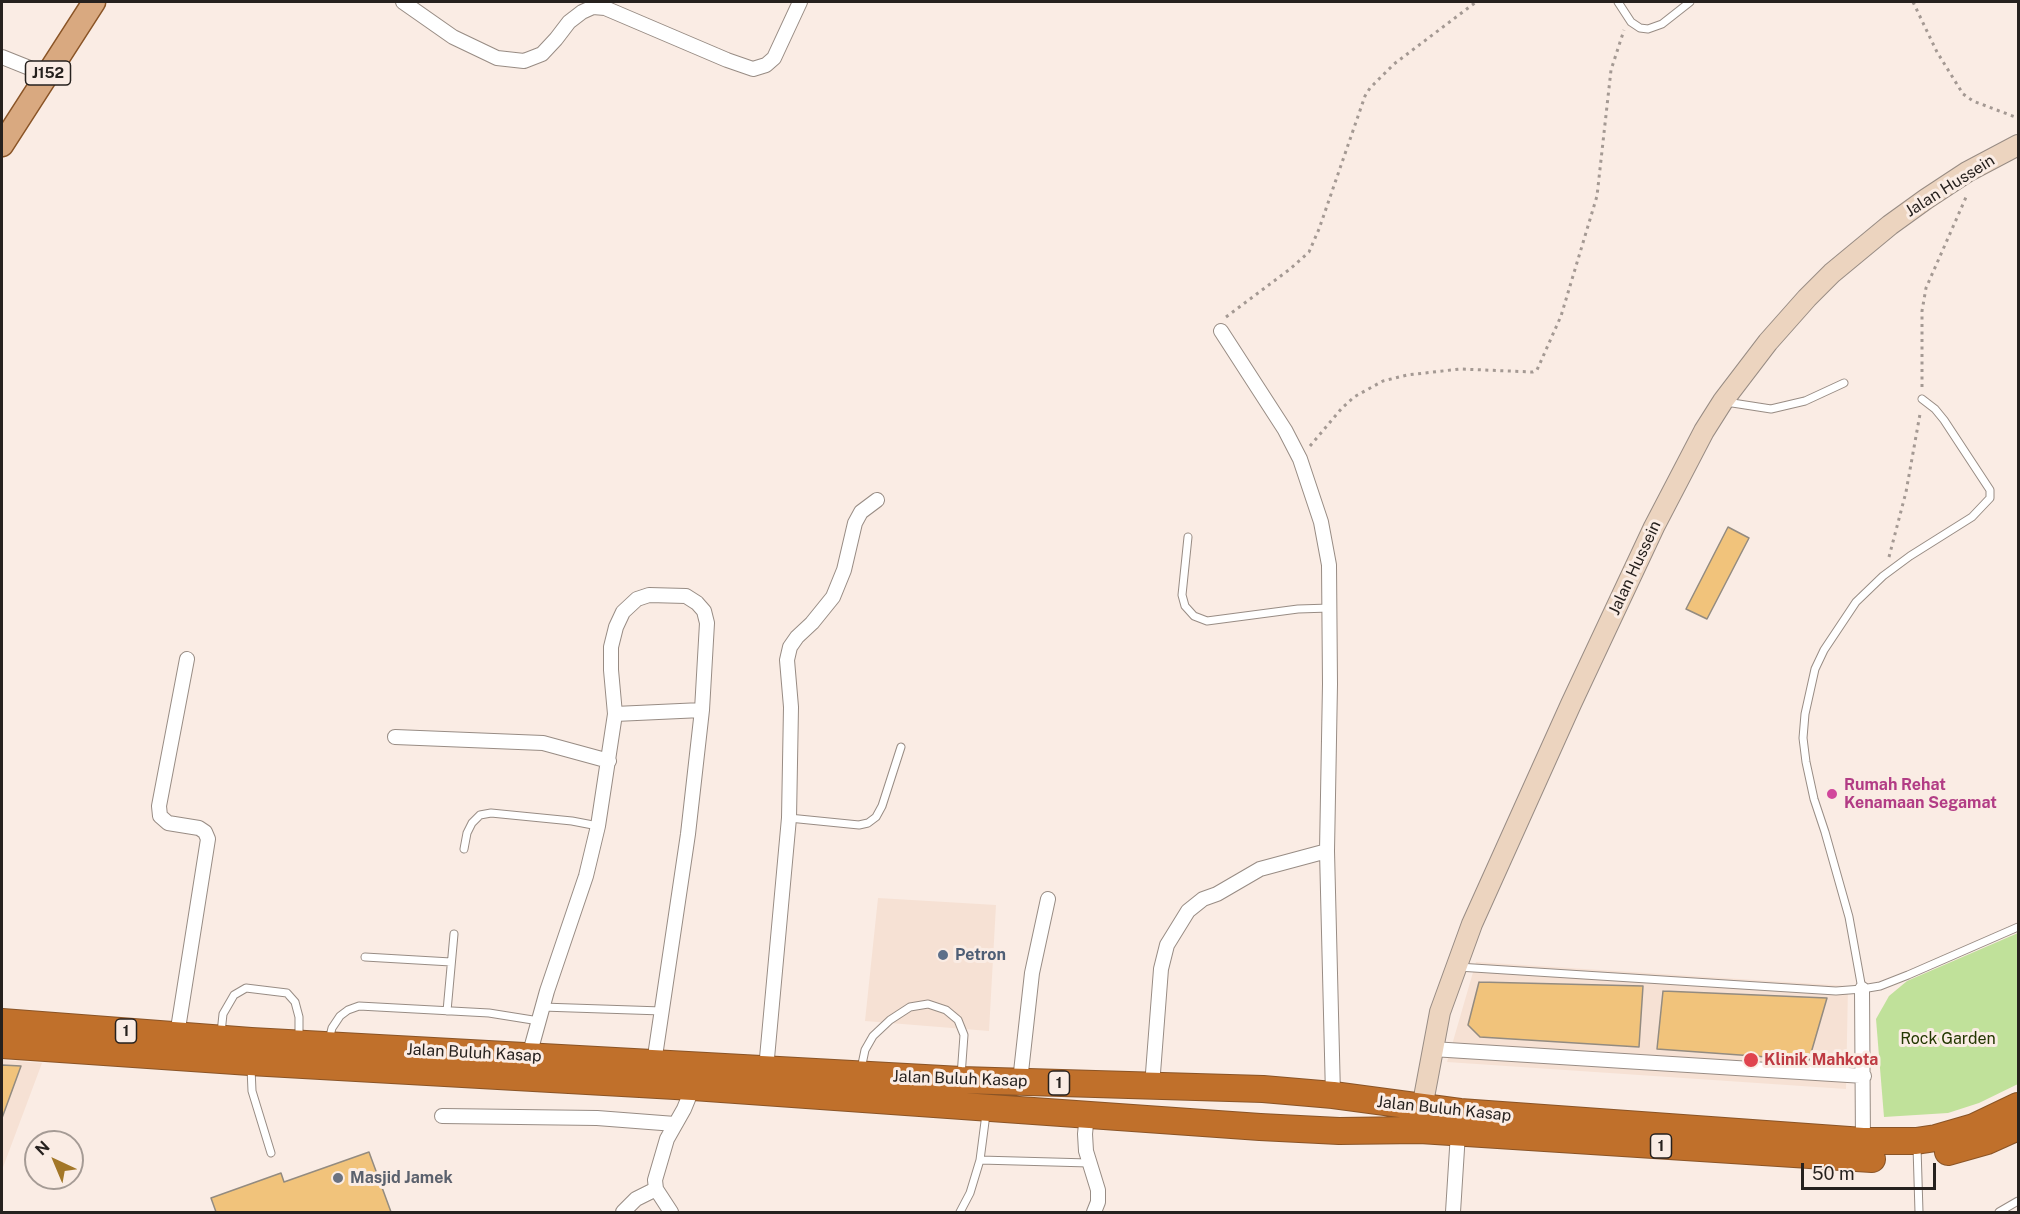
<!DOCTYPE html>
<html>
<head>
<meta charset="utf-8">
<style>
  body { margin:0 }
  #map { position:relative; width:2020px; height:1214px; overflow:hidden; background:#faece4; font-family:"Public Sans",sans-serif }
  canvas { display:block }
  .frame { position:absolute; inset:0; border:3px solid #26211e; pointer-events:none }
  .north { position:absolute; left:24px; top:1130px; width:60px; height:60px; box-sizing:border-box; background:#faece4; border:2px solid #a59b95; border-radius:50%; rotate:316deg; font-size:16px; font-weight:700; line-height:24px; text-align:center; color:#26211e }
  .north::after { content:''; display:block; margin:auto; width:21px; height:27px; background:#a37728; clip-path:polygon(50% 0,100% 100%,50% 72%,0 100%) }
  .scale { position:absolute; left:1801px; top:1163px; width:135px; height:27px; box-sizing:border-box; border:3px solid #26211e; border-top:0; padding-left:8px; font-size:18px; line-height:21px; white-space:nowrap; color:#26211e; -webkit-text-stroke:4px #faece4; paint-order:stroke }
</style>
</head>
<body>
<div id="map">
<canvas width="2020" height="1214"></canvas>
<div class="frame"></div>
<div class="north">N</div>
<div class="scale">50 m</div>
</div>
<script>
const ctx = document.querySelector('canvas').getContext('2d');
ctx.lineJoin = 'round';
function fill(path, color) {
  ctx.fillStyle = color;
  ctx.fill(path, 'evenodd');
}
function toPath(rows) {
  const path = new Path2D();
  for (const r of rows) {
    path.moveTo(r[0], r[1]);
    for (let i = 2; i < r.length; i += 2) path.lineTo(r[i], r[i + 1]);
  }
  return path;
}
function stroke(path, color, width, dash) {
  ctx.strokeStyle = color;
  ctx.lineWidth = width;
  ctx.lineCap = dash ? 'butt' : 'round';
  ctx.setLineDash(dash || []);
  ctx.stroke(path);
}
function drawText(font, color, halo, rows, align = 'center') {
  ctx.font = font + ' "Public Sans",sans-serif';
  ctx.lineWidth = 6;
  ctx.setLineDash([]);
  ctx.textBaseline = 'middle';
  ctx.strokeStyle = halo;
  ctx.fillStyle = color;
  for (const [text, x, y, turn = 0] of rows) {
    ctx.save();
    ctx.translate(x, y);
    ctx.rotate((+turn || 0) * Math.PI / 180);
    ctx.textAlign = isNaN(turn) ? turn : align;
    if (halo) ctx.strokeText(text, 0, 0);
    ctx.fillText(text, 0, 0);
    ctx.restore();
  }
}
const built = toPath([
  [878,898,996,905,989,1031,865,1021],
  [1476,962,1848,986,1846,1089,1447,1062],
  [2,1060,42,1063,2,1170]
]);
const green = toPath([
  [2018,933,2018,1084,1979,1103,1948,1113,1884,1117,1876,1019,1889,996,1907,981]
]);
const building = toPath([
  [1728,527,1749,538,1707,619,1686,609,1728,527],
  [1479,982,1643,986,1639,1047,1480,1037,1468,1025,1479,982],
  [1663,991,1827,998,1809,1060,1657,1049,1663,991],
  [2,1065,21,1066,2,1118,2,1065],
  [369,1152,391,1212,216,1212,211,1198,281,1173,284,1182,369,1152]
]);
const path = toPath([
  [1913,2,1937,52,1963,94,1973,101,2018,118],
  [1226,317,1290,269,1309,252,1319,229,1365,96,1370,88,1394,64,1476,2],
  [1922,387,1922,311,1926,288,1967,195],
  [1310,446,1342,408,1354,397,1383,381,1407,375,1460,369,1533,372,1537,370,1561,316,1597,196,1611,70,1624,30],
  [1889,557,1906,492,1920,414]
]);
const lane = toPath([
  [1618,2,1631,22,1640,28,1648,29,1662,24,1690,2],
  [1726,402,1771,409,1805,401,1844,383],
  [1188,537,1182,595,1185,606,1194,616,1207,621,1298,609,1330,608],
  [789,818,859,825,868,823,876,817,882,806,901,747],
  [464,849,467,833,472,823,480,815,491,813,572,821,598,826],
  [365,957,451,962],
  [1458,967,1836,991,1862,989,1880,986,1908,975,2018,927],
  [1862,989,1849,917,1825,832,1814,799,1806,762,1803,738,1805,714,1815,669,1824,650,1856,602,1883,576,1910,556,1972,517,1990,498,1990,490,1944,420,1935,409,1922,399],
  [542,1007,662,1011],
  [447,1011,454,934],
  [221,1033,223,1014,234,995,246,988,287,993,295,1002,299,1017,299,1038],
  [329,1040,332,1028,340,1016,348,1010,359,1006,489,1013,539,1021],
  [251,1068,252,1091,271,1153],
  [861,1069,865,1050,873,1036,890,1020,910,1007,928,1004,946,1010,958,1020,964,1035,961,1076],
  [1917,1147,1919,1212],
  [980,1160,1089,1163],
  [960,1212,970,1193,980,1160,986,1114],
  [1999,1212,2018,1201]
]);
const street = toPath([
  [403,2,453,37,497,58,524,61,542,54,556,39,569,22,582,12,593,7,605,8,727,60,753,69,766,65,774,58,800,2],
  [2,57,47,75],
  [1221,331,1285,430,1300,459,1321,522,1329,565,1330,684,1327,851,1333,1095],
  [615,714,702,710],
  [395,737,543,743,609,761],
  [1862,989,1863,1144],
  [177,1035,208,839,205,832,199,828,168,823,160,816,159,806,187,659],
  [1432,1049,1864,1076],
  [529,1056,547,991,586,876,598,826,615,714,611,670,611,647,616,627,623,612,637,599,649,595,686,596,697,603,704,611,707,623,702,710,688,834,654,1063],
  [766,1069,789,818,791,707,787,660,790,647,797,637,812,623,833,597,844,570,855,523,861,512,877,500],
  [1020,1081,1032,973,1048,899],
  [1152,1086,1161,969,1167,945,1188,911,1203,899,1217,894,1260,869,1327,851],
  [1087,1114,1085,1134,1086,1151,1098,1190,1098,1202,1094,1212],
  [442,1116,597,1118,675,1124],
  [623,1212,636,1199,656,1189],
  [671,1212,656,1189,655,1180,667,1139,684,1109,693,1087],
  [1453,1212,1458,1133]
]);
const secondary = toPath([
  [1422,1108,1440,1012,1472,924,1571,704,1654,527,1704,431,1723,401,1768,342,1807,298,1832,273,1890,225,1926,199,1967,172,2018,145]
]);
const primary = toPath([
  [2,145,94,2]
]);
const highway = toPath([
  [2,1022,251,1041,961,1080,1263,1089,1333,1095,1460,1112,1863,1141,1916,1141,1936,1138,1974,1127,2018,1106],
  [2,1045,250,1062,693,1087,1260,1127,1339,1131,1420,1130,1872,1159],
  [1948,1152,1987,1141,2018,1127]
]);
const markers = [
  [1832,794,6,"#d1479c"],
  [943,955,6,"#5c6f8a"],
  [1751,1060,8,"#e0444e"],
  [338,1178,6,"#6b7280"]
];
const shields = [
  [48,73,45],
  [126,1031,21],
  [1059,1083,21],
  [1661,1146,21]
];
const shieldNames = [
  ["J152",48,73],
  ["1",126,1031],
  ["1",1059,1083],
  ["1",1661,1146]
];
const streetNames = [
  ["Jalan Hussein",1950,186,-32],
  ["Jalan Hussein",1635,568,-65],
  ["Jalan Buluh Kasap",474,1053,3],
  ["Jalan Buluh Kasap",960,1079,2],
  ["Jalan Buluh Kasap",1444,1109,6]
];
const hotelNames = [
  ["Rumah Rehat",1844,785],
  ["Kenamaan Segamat",1844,803]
];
const serviceNames = [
  ["Petron",955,955]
];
const parkNames = [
  ["Rock Garden",1948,1039]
];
const healthNames = [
  ["Klinik Mahkota",1764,1060]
];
const worshipNames = [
  ["Masjid Jamek",350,1178]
];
fill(built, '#f6e1d4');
fill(green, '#c0e19a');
fill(building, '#f1c37b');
stroke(building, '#938b80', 1.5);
stroke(lane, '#988c84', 9);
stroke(street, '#988c84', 16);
stroke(secondary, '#988c84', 22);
stroke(primary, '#8a5426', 25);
stroke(highway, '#8a5426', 28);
stroke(path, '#a49993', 3, [3, 4.5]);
stroke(lane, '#fff', 7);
stroke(street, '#fff', 14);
stroke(secondary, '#ecd4bf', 20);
stroke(primary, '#d9a980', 22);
stroke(highway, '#c0702b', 26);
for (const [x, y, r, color] of markers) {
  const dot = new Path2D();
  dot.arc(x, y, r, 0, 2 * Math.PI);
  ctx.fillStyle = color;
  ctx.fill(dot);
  stroke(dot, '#faece4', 2);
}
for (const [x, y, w] of shields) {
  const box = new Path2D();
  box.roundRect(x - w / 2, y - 12, w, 24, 4.5);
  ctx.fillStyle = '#faece4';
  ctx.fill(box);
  stroke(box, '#26211e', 1.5);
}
drawText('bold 15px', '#26211e', null, shieldNames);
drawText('16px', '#26211e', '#faece4', streetNames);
drawText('bold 16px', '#b23c85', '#faece4', hotelNames, 'left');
drawText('bold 16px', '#4e5e75', '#faece4', serviceNames, 'left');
drawText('16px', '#233701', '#faece4', parkNames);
drawText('bold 16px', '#be3a42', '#faece4', healthNames, 'left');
drawText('bold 16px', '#5b616d', '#faece4', worshipNames, 'left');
</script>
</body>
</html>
